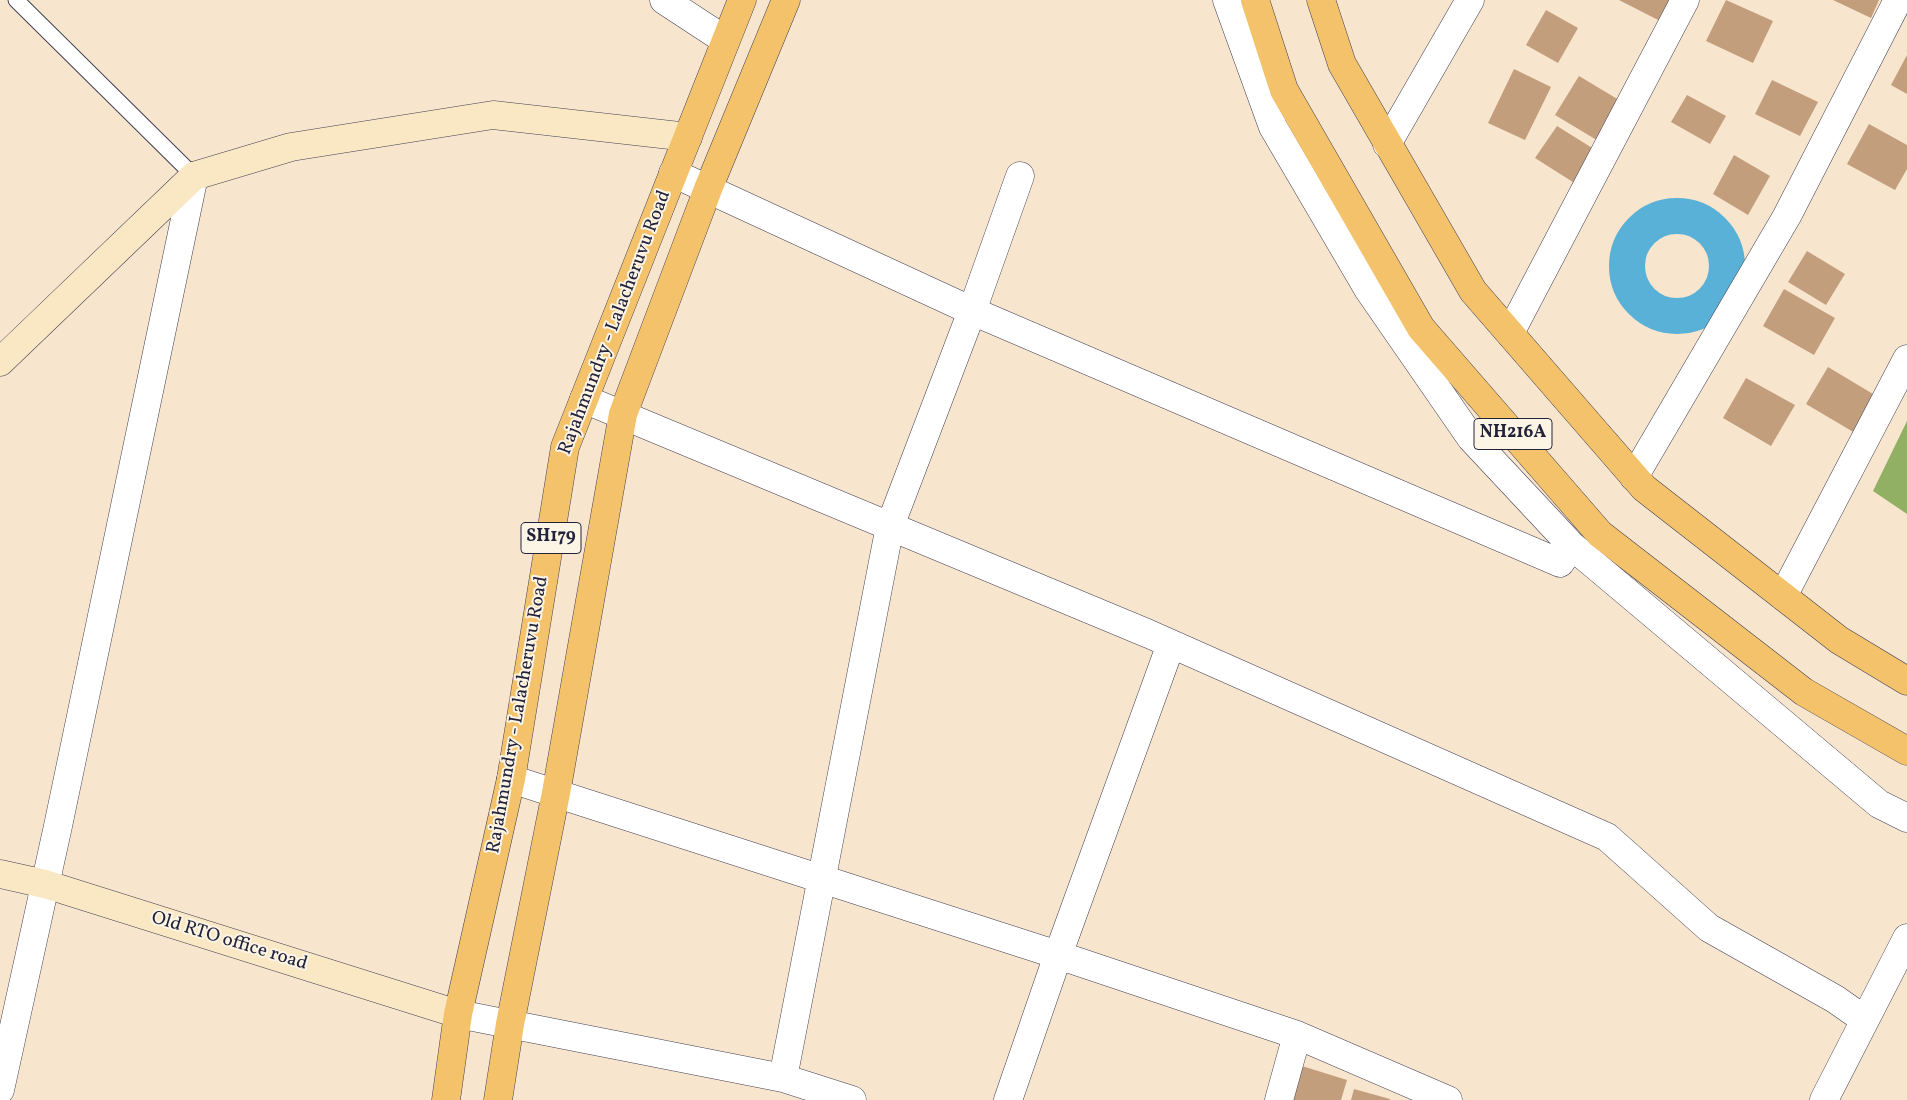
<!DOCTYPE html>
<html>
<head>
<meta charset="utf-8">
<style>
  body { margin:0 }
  canvas { display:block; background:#f7e5cd }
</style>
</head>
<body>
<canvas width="1907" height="1100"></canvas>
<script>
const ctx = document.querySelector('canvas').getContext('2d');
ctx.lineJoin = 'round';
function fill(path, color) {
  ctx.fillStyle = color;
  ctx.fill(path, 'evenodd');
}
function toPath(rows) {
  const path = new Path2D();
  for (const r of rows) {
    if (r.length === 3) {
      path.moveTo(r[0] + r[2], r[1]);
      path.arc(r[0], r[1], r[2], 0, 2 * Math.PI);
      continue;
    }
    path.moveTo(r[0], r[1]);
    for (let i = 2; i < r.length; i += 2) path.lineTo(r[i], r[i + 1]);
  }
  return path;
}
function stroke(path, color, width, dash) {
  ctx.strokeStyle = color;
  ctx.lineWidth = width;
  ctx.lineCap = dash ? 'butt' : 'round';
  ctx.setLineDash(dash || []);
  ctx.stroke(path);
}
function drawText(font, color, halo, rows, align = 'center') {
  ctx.font = font + ' Vollkorn,serif';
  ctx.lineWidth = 4;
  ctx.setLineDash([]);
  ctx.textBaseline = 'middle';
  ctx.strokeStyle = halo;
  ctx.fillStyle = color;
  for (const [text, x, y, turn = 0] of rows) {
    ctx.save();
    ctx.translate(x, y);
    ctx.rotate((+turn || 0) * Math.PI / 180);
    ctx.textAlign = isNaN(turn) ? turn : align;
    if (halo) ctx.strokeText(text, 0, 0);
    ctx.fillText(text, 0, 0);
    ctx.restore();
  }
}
const forest = toPath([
  [1907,421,1907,514,1873,491]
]);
const canal = toPath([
  [1677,266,50]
]);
const building = toPath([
  [1619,0,1668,0,1674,3,1664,23],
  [1726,0,1773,21,1753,63,1706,41],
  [1833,0,1879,0,1871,18],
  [1546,10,1578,28,1558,63,1526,45],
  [1907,55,1907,94,1891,85],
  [1514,69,1551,87,1525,140,1488,123],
  [1579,76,1624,103,1600,142,1555,115],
  [1772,80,1818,102,1800,136,1755,114],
  [1687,95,1726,116,1710,144,1671,122],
  [1869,124,1907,145,1907,169,1895,190,1847,164],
  [1557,126,1597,151,1576,184,1535,158],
  [1734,155,1770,176,1748,215,1713,194],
  [1807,251,1845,274,1826,305,1788,282],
  [1784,289,1835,318,1814,355,1763,326],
  [1828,367,1878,397,1855,433,1806,404],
  [1746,378,1795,405,1771,446,1723,418],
  [1302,1066,1347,1080,1341,1100,1291,1100],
  [1354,1089,1390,1099,1390,1100,1351,1100]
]);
const lane = toPath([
  [16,0,194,176]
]);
const street = toPath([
  [664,0,725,40],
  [1227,0,1273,127,1368,289,1471,438,1572,546,1879,804,1907,818],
  [1387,144,1470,0],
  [673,173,972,311,1560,563,1572,546],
  [1510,333,1685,0],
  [584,399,1149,634,1607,837,1709,928,1835,999,1865,1020],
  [1634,477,1787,216,1898,0],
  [1783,596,1907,359],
  [511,779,1058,955,1171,644],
  [458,1014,783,1078,852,1100],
  [783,1078,890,526,972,311,1020,176],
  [0,1090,58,826,194,176],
  [1008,1100,1058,955,1297,1035,1448,1100],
  [1279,1100,1297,1035],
  [1824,1100,1907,938]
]);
const secondary = toPath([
  [0,362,194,176,291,147,493,115,688,137],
  [0,874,45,884,458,1014]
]);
const primary = toPath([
  [446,1100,458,1014,511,779,565,447,742,0],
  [498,1100,510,1024,556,793,623,414,708,189,786,0]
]);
const highway = toPath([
  [1255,0,1284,90,1421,328,1600,534,1804,692,1907,751],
  [1321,0,1342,64,1473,291,1644,488,1839,640,1907,681]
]);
const shields = [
  [1513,434,78],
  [551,538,60]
];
const shieldNames = [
  ["NH216A",1513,434],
  ["SH179",551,538]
];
const streetNames = [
  ["Rajahmundry - Lalacheruvu Road",616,323,-69],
  ["Rajahmundry - Lalacheruvu Road",519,715,-80],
  ["Old RTO office road",229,942,17]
];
fill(forest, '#92b063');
stroke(canal, '#5ab1d7', 36);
fill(building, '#c39e7c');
stroke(lane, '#423f51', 17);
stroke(street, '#423f51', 29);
stroke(secondary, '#423f51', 29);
stroke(primary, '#423f51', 29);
stroke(highway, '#423f51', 29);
stroke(lane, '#fff', 15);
stroke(street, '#fff', 28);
stroke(secondary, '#fae7c3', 28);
stroke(primary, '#f3c26a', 28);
stroke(highway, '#f3c26a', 28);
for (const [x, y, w] of shields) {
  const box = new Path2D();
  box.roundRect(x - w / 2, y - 15.5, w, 31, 4);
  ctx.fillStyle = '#fcf5e5';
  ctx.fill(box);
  stroke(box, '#22223b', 1);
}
drawText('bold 18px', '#22223b', null, shieldNames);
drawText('19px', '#22223b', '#fcf5e5', streetNames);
</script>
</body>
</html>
